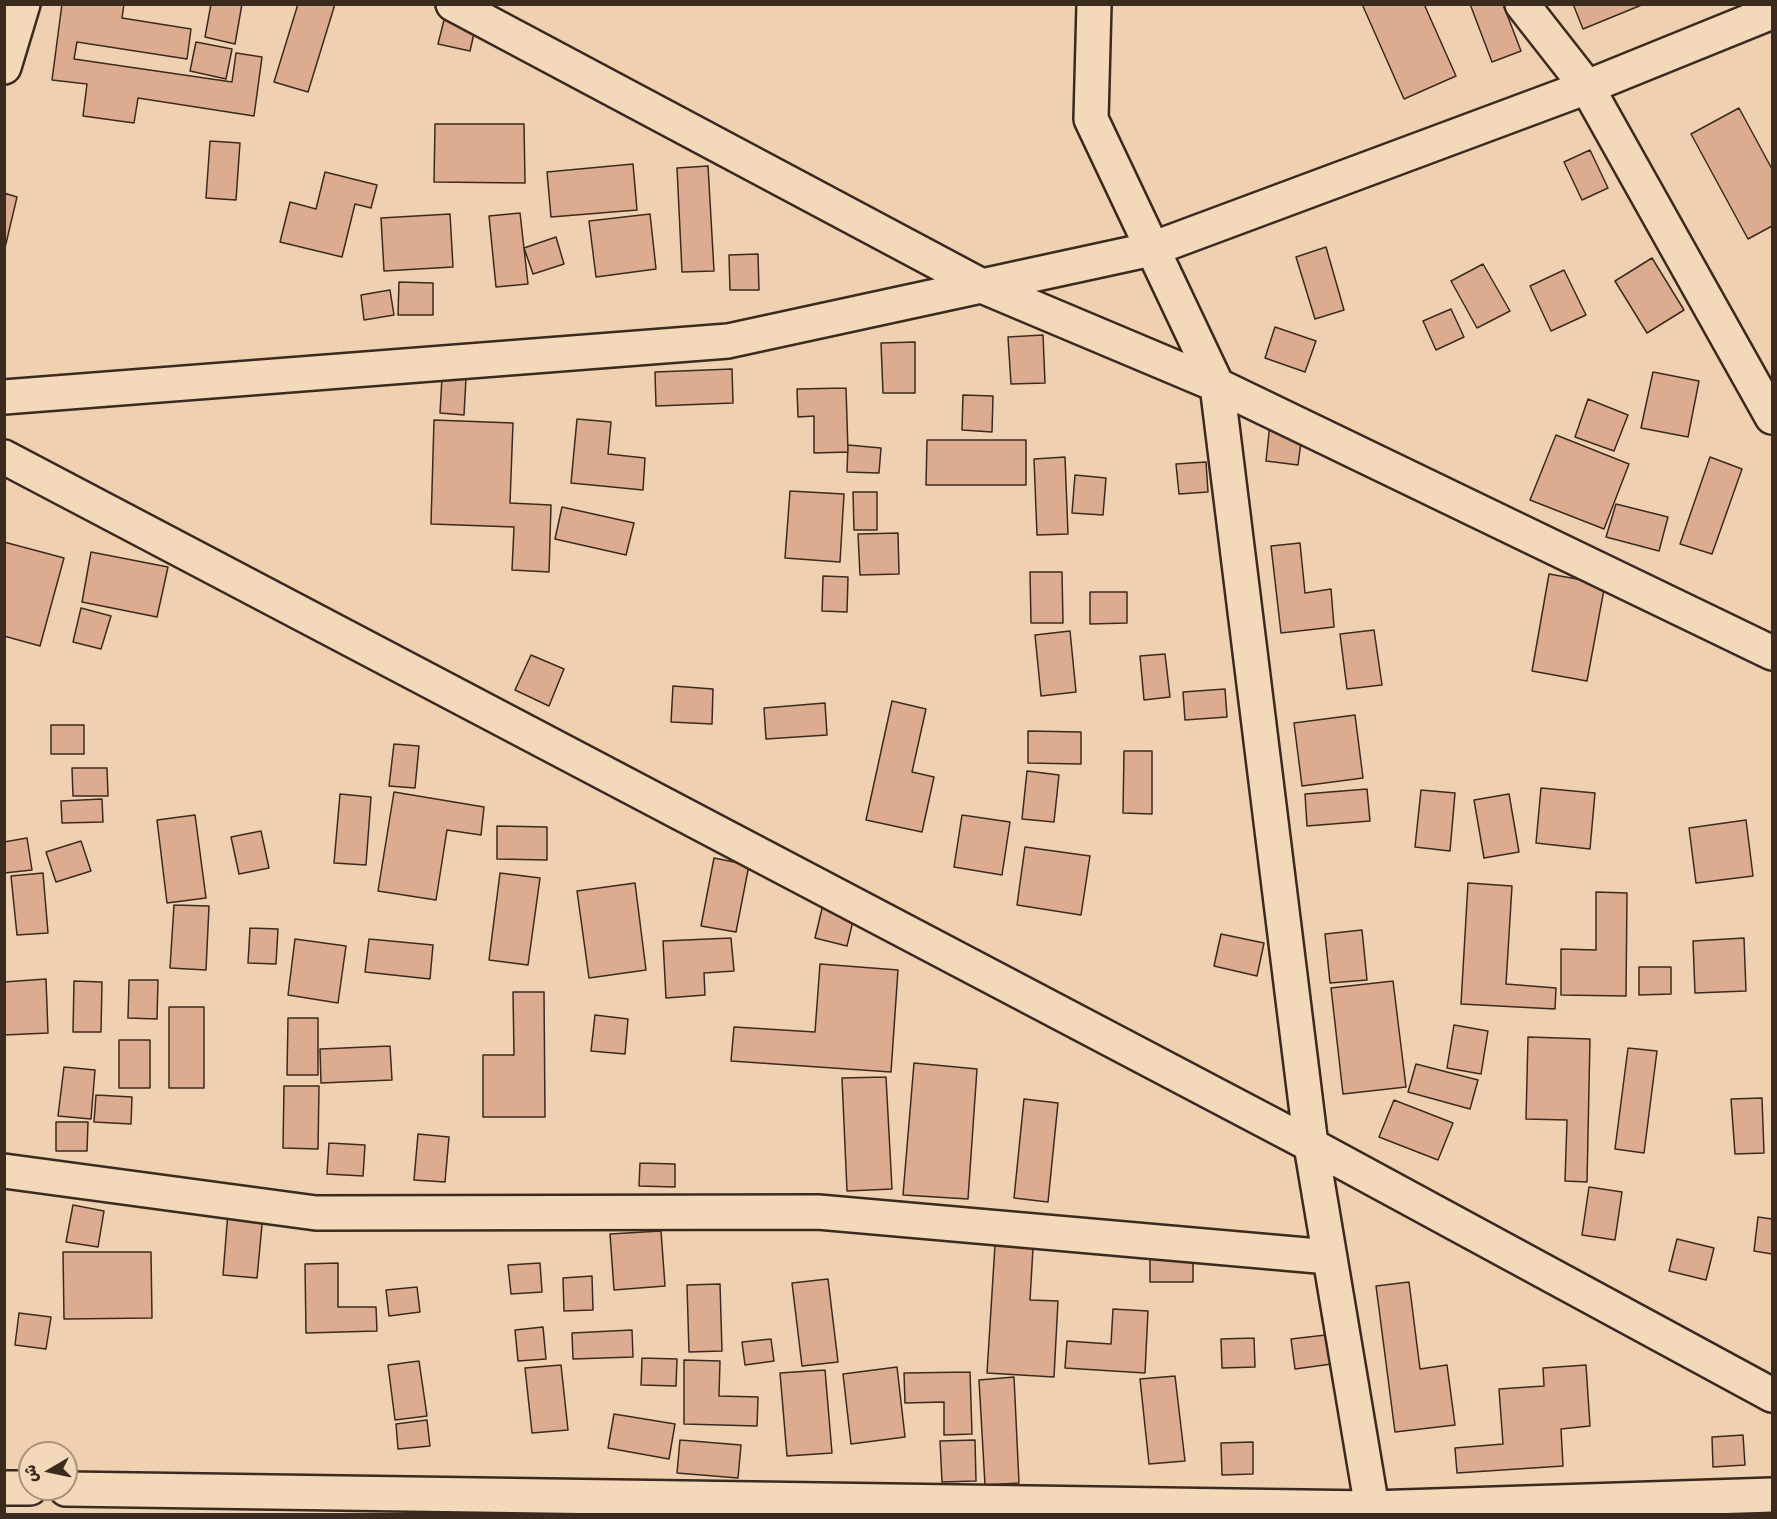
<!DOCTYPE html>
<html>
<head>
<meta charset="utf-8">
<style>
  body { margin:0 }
  #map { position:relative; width:1777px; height:1519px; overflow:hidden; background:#efd1b2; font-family:"Indie Flower","Playpen Sans Arabic",sans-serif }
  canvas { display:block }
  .frame { position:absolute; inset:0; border:6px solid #3b2a1e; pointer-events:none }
  .north { position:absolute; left:18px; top:1441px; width:60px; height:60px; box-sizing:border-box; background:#f3d9ba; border:2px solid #a9937c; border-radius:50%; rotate:261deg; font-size:16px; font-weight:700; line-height:24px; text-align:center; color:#3b2a1e }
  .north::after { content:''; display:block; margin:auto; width:21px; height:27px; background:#3b2a1e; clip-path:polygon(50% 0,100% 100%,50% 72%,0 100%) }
</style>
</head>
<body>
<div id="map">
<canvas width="1777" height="1519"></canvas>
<div class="frame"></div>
<div class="north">ش</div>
</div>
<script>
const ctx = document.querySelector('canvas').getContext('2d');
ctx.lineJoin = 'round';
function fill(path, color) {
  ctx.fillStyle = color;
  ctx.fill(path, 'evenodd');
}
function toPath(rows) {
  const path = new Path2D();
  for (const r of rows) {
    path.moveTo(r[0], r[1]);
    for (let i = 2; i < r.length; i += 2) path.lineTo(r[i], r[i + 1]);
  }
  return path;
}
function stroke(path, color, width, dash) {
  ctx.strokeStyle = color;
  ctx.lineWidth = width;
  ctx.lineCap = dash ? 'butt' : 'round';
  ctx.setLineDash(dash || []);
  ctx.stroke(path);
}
const building = toPath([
  [62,4,124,4,122,18,191,29,187,59,77,42,74,59,232,82,236,53,262,57,254,116,138,98,134,123,83,116,87,84,52,80,62,4],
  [211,4,242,4,235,44,205,37,211,4],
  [298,4,335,4,308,92,274,82,298,4],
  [1362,4,1424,4,1456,76,1404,99,1362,4],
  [1470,4,1503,4,1521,51,1492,62,1470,4],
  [1573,4,1644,4,1583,29,1573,4],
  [447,8,478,16,470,51,438,44,447,8],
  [196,42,232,49,226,79,190,71,196,42],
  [1739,108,1772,169,1772,226,1748,239,1691,134,1739,108],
  [435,124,524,124,525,183,434,182,435,124],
  [210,141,240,143,236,200,206,198,210,141],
  [1590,150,1608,188,1582,200,1564,162,1590,150],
  [633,164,637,210,551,217,547,172,633,164],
  [708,166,714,271,682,272,677,168,708,166],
  [325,172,377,185,371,208,355,204,342,257,280,242,290,202,316,209,325,172],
  [4,193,17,197,4,252,4,193],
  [520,213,528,284,496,287,489,216,520,213],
  [450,214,453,267,384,271,381,218,450,214],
  [650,214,656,269,596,277,589,221,650,214],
  [556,237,564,264,533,274,524,248,556,237],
  [1326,247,1344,310,1315,319,1296,257,1326,247],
  [758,254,759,290,730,290,729,255,758,254],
  [1652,258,1684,310,1647,333,1615,281,1652,258],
  [1483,264,1510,311,1477,328,1451,281,1483,264],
  [1564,270,1586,315,1551,331,1530,286,1564,270],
  [399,282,433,283,433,315,398,315,399,282],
  [390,290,394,315,364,320,361,295,390,290],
  [1451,309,1464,337,1436,350,1423,321,1451,309],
  [1275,327,1316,341,1305,372,1265,358,1275,327],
  [1043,335,1045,383,1011,384,1008,337,1043,335],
  [915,342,915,393,883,393,881,343,915,342],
  [732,369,733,403,656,406,655,372,732,369],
  [1653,372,1699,381,1688,437,1641,428,1653,372],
  [442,377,466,378,464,415,440,413,442,377],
  [846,388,848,452,814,453,814,416,798,417,797,389,846,388],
  [963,395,993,396,992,432,962,430,963,395],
  [1588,399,1628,415,1614,451,1575,437,1588,399],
  [577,419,611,422,608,454,645,458,643,490,571,483,577,419],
  [434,420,513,423,510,503,551,505,549,572,512,570,514,527,431,524,434,420],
  [1270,423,1303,427,1298,465,1266,461,1270,423],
  [1556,435,1629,464,1604,529,1530,500,1556,435],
  [927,440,1026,440,1026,485,926,485,927,440],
  [848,445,881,448,879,473,847,472,848,445],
  [1065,457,1068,534,1037,535,1034,459,1065,457],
  [1710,457,1742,469,1712,554,1680,544,1710,457],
  [1206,462,1208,492,1179,494,1176,464,1206,462],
  [1075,475,1106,478,1103,515,1072,513,1075,475],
  [790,491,844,494,840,562,785,558,790,491],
  [853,492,877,492,877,530,854,530,853,492],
  [1616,504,1668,517,1659,551,1606,537,1616,504],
  [562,507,634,523,626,555,555,539,562,507],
  [898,533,899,574,860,575,858,534,898,533],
  [4,542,64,558,40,646,4,636,4,542],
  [1300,543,1305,593,1331,589,1334,627,1281,633,1271,546,1300,543],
  [91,552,168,567,157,617,82,602,91,552],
  [1030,572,1062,572,1063,623,1031,623,1030,572],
  [1549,574,1605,584,1587,681,1532,671,1549,574],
  [823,576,848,577,847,612,822,611,823,576],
  [1090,592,1127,592,1127,623,1090,624,1090,592],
  [81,608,111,616,101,649,73,642,81,608],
  [1374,630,1382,685,1347,689,1340,634,1374,630],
  [1070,631,1076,692,1041,696,1035,635,1070,631],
  [1165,654,1170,697,1144,700,1140,656,1165,654],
  [531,655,564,669,549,706,515,690,531,655],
  [673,686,713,689,712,724,671,722,673,686],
  [1225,689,1227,717,1185,720,1183,692,1225,689],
  [892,701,926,709,912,772,934,777,922,832,866,820,892,701],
  [825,703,827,735,766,739,764,708,825,703],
  [1355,715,1363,778,1302,786,1294,723,1355,715],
  [51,725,84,725,84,754,51,754,51,725],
  [1028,731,1081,732,1081,764,1028,763,1028,731],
  [394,744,419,746,415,788,389,786,394,744],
  [1124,751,1152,751,1152,814,1123,813,1124,751],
  [72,768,107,768,108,796,73,796,72,768],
  [1027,771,1059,775,1054,822,1022,819,1027,771],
  [1541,788,1595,793,1590,849,1536,843,1541,788],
  [1367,789,1370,821,1307,826,1305,794,1367,789],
  [1421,790,1455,793,1450,851,1415,847,1421,790],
  [394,792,484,807,481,835,447,830,436,900,378,891,394,792],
  [340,794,371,797,366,865,334,863,340,794],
  [1509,794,1519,852,1484,858,1474,800,1509,794],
  [102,799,103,822,62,823,61,801,102,799],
  [195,815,206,898,167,903,157,820,195,815],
  [962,815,1010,822,1002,875,954,867,962,815],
  [1746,820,1753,876,1696,883,1689,828,1746,820],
  [497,826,547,827,547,860,497,859,497,826],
  [261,831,269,868,239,874,231,837,261,831],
  [27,838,32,870,4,873,4,842,27,838],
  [81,841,91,871,56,882,46,852,81,841],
  [1025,847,1090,856,1081,915,1017,905,1025,847],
  [714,858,749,865,736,932,701,926,714,858],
  [43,873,48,933,17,935,11,876,43,873],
  [500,873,540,878,528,965,489,960,500,873],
  [635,883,646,970,589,978,577,891,635,883],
  [1468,883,1512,886,1506,984,1556,988,1555,1009,1461,1004,1468,883],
  [1596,892,1627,893,1626,996,1561,995,1561,949,1596,950,1596,892],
  [825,896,857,904,847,946,815,938,825,896],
  [174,905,209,906,206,970,170,968,174,905],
  [250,928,278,929,276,964,248,963,250,928],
  [1362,930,1367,980,1330,983,1325,934,1362,930],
  [1221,934,1264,943,1257,976,1214,966,1221,934],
  [731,938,734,971,704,973,705,995,666,998,663,941,731,938],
  [1744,938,1746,991,1695,993,1693,941,1744,938],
  [295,939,346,946,338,1003,288,995,295,939],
  [369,939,433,945,430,979,365,972,369,939],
  [820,964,898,970,891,1072,731,1061,734,1027,815,1032,820,964],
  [1639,967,1671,967,1671,994,1639,995,1639,967],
  [46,979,48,1033,4,1035,4,982,46,979],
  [129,980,158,980,157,1019,128,1018,129,980],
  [74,981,102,982,101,1032,73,1032,74,981],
  [1393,981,1406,1087,1343,1094,1331,988,1393,981],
  [513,992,544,992,545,1117,483,1117,483,1055,514,1055,513,992],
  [169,1007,204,1007,204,1088,169,1088,169,1007],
  [595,1015,628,1019,625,1054,591,1051,595,1015],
  [288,1018,318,1018,318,1075,287,1075,288,1018],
  [1454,1025,1488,1031,1481,1074,1447,1068,1454,1025],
  [1528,1037,1590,1039,1587,1182,1565,1181,1567,1120,1526,1119,1528,1037],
  [119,1040,150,1040,150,1088,119,1088,119,1040],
  [390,1046,392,1080,321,1083,320,1049,390,1046],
  [1628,1048,1657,1051,1644,1153,1615,1149,1628,1048],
  [914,1063,977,1069,968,1199,903,1195,914,1063],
  [1416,1064,1478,1080,1470,1109,1408,1092,1416,1064],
  [64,1067,95,1070,91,1119,58,1116,64,1067],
  [886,1077,892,1189,847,1191,842,1078,886,1077],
  [284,1086,319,1086,318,1149,283,1148,284,1086],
  [96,1095,132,1097,131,1124,94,1122,96,1095],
  [1762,1098,1764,1153,1735,1154,1731,1099,1762,1098],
  [1024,1099,1058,1103,1048,1202,1014,1198,1024,1099],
  [1394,1100,1453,1123,1438,1160,1379,1137,1394,1100],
  [56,1122,88,1122,87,1151,56,1151,56,1122],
  [418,1134,449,1137,445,1182,414,1180,418,1134],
  [329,1143,365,1145,363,1176,327,1174,329,1143],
  [640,1163,675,1164,675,1187,639,1186,640,1163],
  [1589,1187,1622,1192,1615,1240,1582,1235,1589,1187],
  [73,1205,104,1211,98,1247,66,1242,73,1205],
  [228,1212,263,1214,257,1278,223,1275,228,1212],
  [1758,1217,1772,1219,1772,1254,1754,1251,1758,1217],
  [661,1231,665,1286,614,1290,610,1234,661,1231],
  [1677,1239,1714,1248,1706,1280,1669,1271,1677,1239],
  [995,1245,1033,1248,1030,1300,1058,1301,1054,1377,987,1373,995,1245],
  [63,1252,151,1252,152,1318,64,1319,63,1252],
  [1150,1254,1193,1254,1193,1282,1150,1282,1150,1254],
  [338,1263,338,1307,376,1307,377,1331,306,1333,305,1264,338,1263],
  [540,1263,542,1292,511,1294,508,1265,540,1263],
  [592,1276,593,1310,564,1311,563,1278,592,1276],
  [828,1279,838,1362,802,1366,792,1283,828,1279],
  [1409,1282,1420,1369,1447,1365,1455,1425,1395,1432,1376,1286,1409,1282],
  [720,1284,722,1351,689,1352,687,1285,720,1284],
  [417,1287,420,1312,389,1316,386,1290,417,1287],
  [1113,1309,1148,1311,1145,1373,1065,1368,1067,1341,1111,1344,1113,1309],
  [19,1313,51,1317,46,1349,15,1345,19,1313],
  [543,1327,546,1359,518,1361,515,1330,543,1327],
  [632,1330,633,1357,573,1359,572,1333,632,1330],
  [1334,1334,1339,1363,1295,1369,1291,1339,1334,1334],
  [1254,1338,1255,1367,1222,1368,1221,1339,1254,1338],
  [771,1339,774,1361,745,1365,742,1342,771,1339],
  [642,1358,677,1359,676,1386,641,1385,642,1358],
  [684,1360,720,1361,719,1396,758,1397,757,1426,684,1424,684,1360],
  [419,1361,427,1416,395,1420,388,1365,419,1361],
  [561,1365,568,1430,532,1433,525,1368,561,1365],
  [1586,1365,1590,1426,1561,1429,1563,1466,1457,1473,1455,1448,1503,1444,1499,1389,1544,1386,1543,1368,1586,1365],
  [897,1367,905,1437,851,1444,843,1374,897,1367],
  [825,1370,832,1453,787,1456,780,1373,825,1370],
  [970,1372,972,1434,944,1435,944,1402,905,1403,904,1373,970,1372],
  [1175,1376,1185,1461,1149,1464,1140,1379,1175,1376],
  [1014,1377,1019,1483,985,1485,979,1380,1014,1377],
  [614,1414,675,1424,669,1459,608,1448,614,1414],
  [427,1420,430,1446,398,1449,396,1424,427,1420],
  [1743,1435,1745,1465,1713,1467,1712,1437,1743,1435],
  [680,1440,741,1445,738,1478,677,1473,680,1440],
  [975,1440,976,1481,942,1482,940,1441,975,1440],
  [1253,1442,1253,1474,1222,1475,1221,1443,1253,1442]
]);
const minor = toPath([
  [453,4,982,286,1217,385,1772,653],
  [1094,4,1091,119,1217,385,1311,1145,1373,1514],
  [1522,4,1587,87,1772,417],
  [4,67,23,4],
  [4,397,728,341,1152,249,1587,87,1772,12],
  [4,457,1311,1145,1772,1395],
  [4,1171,316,1213,818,1212,1329,1257],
  [4,1488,30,1488],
  [66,1489,1371,1508,1772,1495]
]);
fill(building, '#ddac90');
stroke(building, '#3b2a1e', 1.5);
stroke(minor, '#3b2a1e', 38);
stroke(minor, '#f3d9ba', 33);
</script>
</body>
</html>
